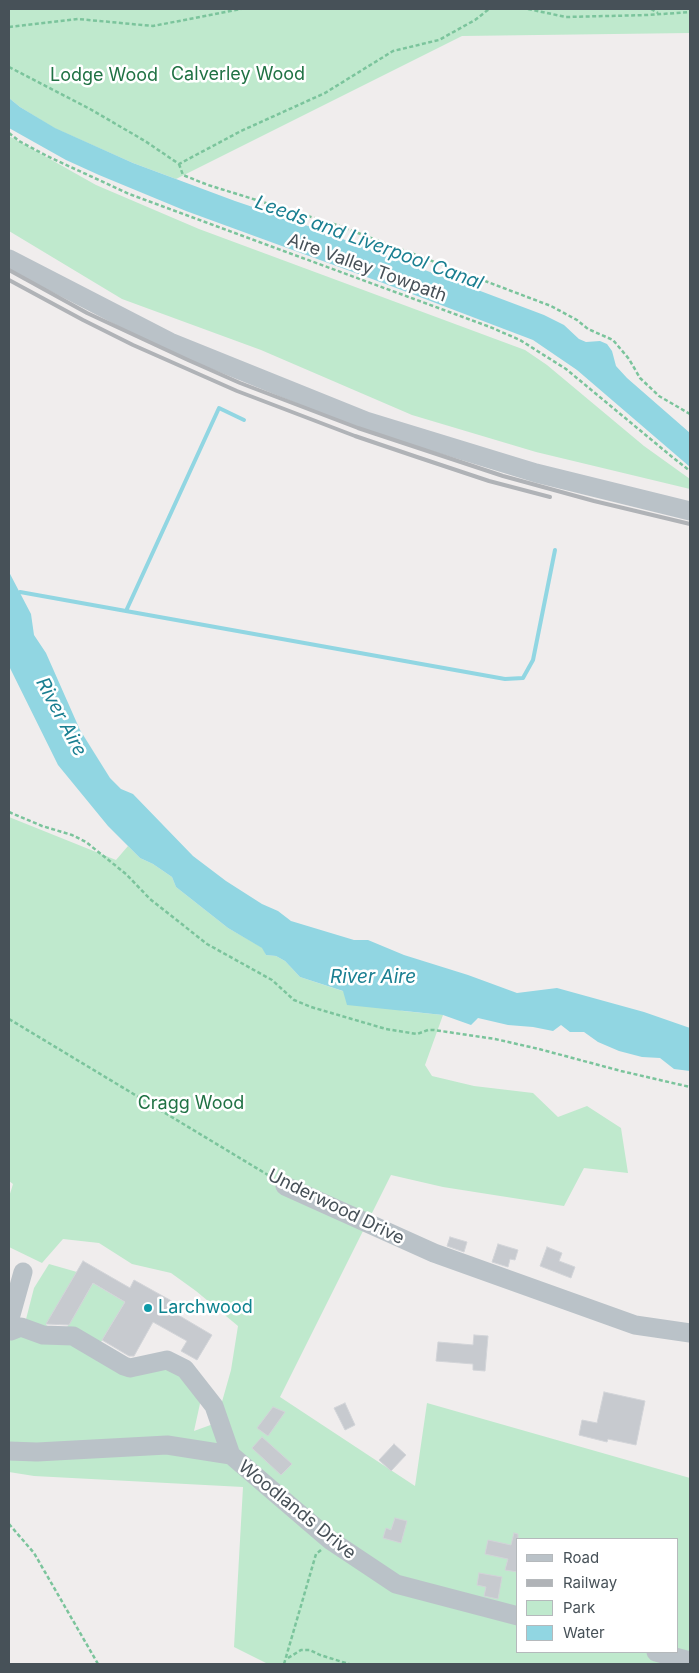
<!DOCTYPE html>
<html>
<head>
<meta charset="utf-8">
<style>
  body { margin:0 }
  #map { position:relative; width:699px; height:1673px; overflow:hidden; background:#f0eded; font-family:Inter,sans-serif }
  canvas { display:block }
  .frame { position:absolute; inset:0; border:10px solid #475158; pointer-events:none }
  .legend { position:absolute; left:516px; top:1538px; width:162px; height:115px; box-sizing:border-box; background:#fff; border:1px solid #b5b9bc; margin:0; padding:6px 9px; list-style:none; font-size:15px; color:#475158 }
  .legend li { display:flex; align-items:center; gap:10px; height:25px }
  .legend b { width:25px; border:1px solid #b5b9bc }
</style>
</head>
<body>
<div id="map">
<canvas width="699" height="1673"></canvas>
<div class="frame"></div>
<ul class="legend">
<li><b style="height:6px;background:#bac2c8"></b>Road</li>
<li><b style="height:6px;background:#b0b3b7"></b>Railway</li>
<li><b style="height:14px;background:#bfe9cd"></b>Park</li>
<li><b style="height:14px;background:#91d6e2"></b>Water</li>
</ul>
</div>
<script>
const ctx = document.querySelector('canvas').getContext('2d');
ctx.lineJoin = 'round';
function fill(path, color) {
  ctx.fillStyle = color;
  ctx.fill(path, 'evenodd');
}
function toPath(rows) {
  const path = new Path2D();
  for (const r of rows) {
    path.moveTo(r[0], r[1]);
    for (let i = 2; i < r.length; i += 2) path.lineTo(r[i], r[i + 1]);
  }
  return path;
}
function stroke(path, color, width, dash) {
  ctx.strokeStyle = color;
  ctx.lineWidth = width;
  ctx.lineCap = dash ? 'butt' : 'round';
  ctx.setLineDash(dash || []);
  ctx.stroke(path);
}
function drawText(font, color, halo, rows, align = 'center') {
  ctx.font = font + ' Inter,sans-serif';
  ctx.lineWidth = 5;
  ctx.setLineDash([]);
  ctx.textBaseline = 'middle';
  ctx.strokeStyle = halo;
  ctx.fillStyle = color;
  for (const [text, x, y, turn = 0] of rows) {
    ctx.save();
    ctx.translate(x, y);
    ctx.rotate((+turn || 0) * Math.PI / 180);
    ctx.textAlign = isNaN(turn) ? turn : align;
    if (halo) ctx.strokeText(text, 0, 0);
    ctx.fillText(text, 0, 0);
    ctx.restore();
  }
}
const green = toPath([
  [9,9,690,9,690,33,462,36,176,179,133,163,54,128,20,107,9,98],
  [9,136,96,185,199,229,525,350,547,365,644,446,690,479,690,489,536,452,412,415,261,350,122,299,9,231],
  [9,817,116,860,128,846,140,858,153,864,172,877,176,887,228,928,263,948,266,955,276,956,285,961,300,977,403,1011,443,1015,425,1065,432,1076,474,1086,533,1093,558,1117,587,1106,621,1128,628,1173,584,1168,564,1206,443,1187,391,1175,280,1397,415,1486,427,1403,690,1478,690,1664,268,1664,234,1647,243,1487,34,1476,9,1472,9,1339,23,1331,34,1288,49,1264,77,1272,46,1325,63,1334,93,1283,125,1302,98,1347,89,1355,174,1370,201,1399,194,1431,216,1423,231,1370,238,1326,196,1291,171,1273,132,1264,99,1243,63,1239,42,1263,9,1247,9,1197,13,1184,9,1181],
  [518,1539,678,1539,678,1652,518,1652]
]);
const water = toPath([
  [9,98,20,107,55,128,133,163,235,201,300,223,544,315,564,325,579,339,586,342,600,341,607,344,612,351,616,366,627,378,690,433,690,467,577,370,533,340,383,283,186,211,99,175,66,160,9,128],
  [9,572,31,614,34,635,46,653,80,730,110,778,121,789,133,794,193,856,226,881,262,904,278,911,291,921,354,940,368,940,404,955,468,975,517,993,557,988,644,1012,690,1028,690,1071,674,1069,660,1058,642,1057,619,1051,598,1042,584,1032,570,1032,561,1025,553,1031,533,1027,508,1025,478,1018,471,1025,443,1015,347,1005,343,991,300,977,285,961,276,956,266,955,262,948,228,928,176,887,172,877,153,864,140,858,108,826,58,765,9,666]
]);
const stream = toPath([
  [20,592,505,679,523,678,533,660,555,550],
  [126,611,219,408,244,420]
]);
const building = toPath([
  [450,1237,467,1242,464,1252,447,1246,450,1237],
  [498,1244,518,1250,515,1260,510,1259,508,1267,492,1262,498,1244],
  [547,1247,562,1253,559,1261,575,1267,571,1278,540,1266,547,1247],
  [83,1261,130,1288,134,1280,177,1304,173,1312,212,1335,197,1360,181,1351,187,1341,153,1322,134,1356,129,1356,102,1340,125,1302,93,1283,69,1325,46,1324,83,1261],
  [474,1335,488,1336,485,1371,473,1370,473,1364,436,1361,438,1342,473,1345,474,1335],
  [604,1392,645,1401,636,1445,608,1439,607,1442,579,1435,582,1420,597,1423,604,1392],
  [345,1403,355,1425,345,1430,334,1408,345,1403],
  [273,1407,285,1412,268,1436,257,1428,273,1407],
  [262,1437,292,1464,281,1475,252,1448,262,1437],
  [394,1444,406,1455,391,1471,379,1460,394,1444],
  [395,1518,407,1521,401,1543,383,1538,386,1528,391,1530,395,1518],
  [514,1533,518,1534,518,1572,505,1570,508,1559,485,1554,488,1540,511,1545,514,1533],
  [479,1573,502,1577,498,1599,484,1596,486,1587,477,1585,479,1573]
]);
const path = toPath([
  [528,9,566,17,648,15,690,12],
  [651,9,658,13],
  [9,27,78,19,153,26,241,9],
  [9,67,90,109,145,141,179,164,241,131,325,93,393,51,439,40,475,20,489,9],
  [9,133,19,141,47,156,129,194,490,327,520,340,566,369,671,456,690,471],
  [179,164,183,175,208,185,337,225,551,306,577,320,588,329,613,340,629,359,640,378,659,396,690,414],
  [9,812,42,826,72,835,86,842,126,874,150,899,207,944,272,980,294,1000,311,1007,386,1029,417,1034,428,1030,434,1030,495,1039,539,1049,621,1071,690,1087],
  [9,1019,273,1178],
  [9,1524,34,1553,98,1664],
  [288,1658,301,1650,310,1650,320,1655,349,1664],
  [284,1664,316,1554,321,1550]
]);
const minor = toPath([
  [9,259,170,342,366,421,536,473,690,511],
  [285,1186,434,1253,635,1325,690,1333],
  [23,1272,9,1322,11,1331,21,1327,43,1335,73,1336,124,1366,130,1368,167,1360,185,1369,214,1406,231,1455],
  [9,1451,37,1452,167,1445,231,1455,330,1540,396,1584,518,1616],
  [656,1652,690,1661]
]);
const rail = toPath([
  [9,270,87,313,188,360,240,383,358,428,503,476,594,501,690,524],
  [9,280,83,320,133,345,237,391,355,436,417,457,489,481,550,497]
]);
const markers = [
  [148,1308,5,"#0f9aa8"]
];
const parkNames = [
  ["Calverley Wood",238,75],
  ["Lodge Wood",104,76],
  ["Cragg Wood",191,1104]
];
const streetNames = [
  ["Aire Valley Towpath",367,268,20],
  ["Underwood Drive",336,1207,26],
  ["Woodlands Drive",297,1510,39]
];
const cultureNames = [
  ["Larchwood",158,1308]
];
const waterNames = [
  ["Leeds and Liverpool Canal",369,243,20],
  ["River Aire",61,717,62],
  ["River Aire",373,977]
];
fill(green, '#bfe9cd');
fill(water, '#91d6e2');
stroke(stream, '#91d6e2', 4);
fill(building, '#c7cacf');
stroke(building, '#d2d4d8', 1);
stroke(path, '#7bc49c', 2.5, [4, 2.5]);
stroke(minor, '#bac2c8', 19);
stroke(rail, '#b0b3b7', 4);
for (const [x, y, r, color] of markers) {
  const dot = new Path2D();
  dot.arc(x, y, r, 0, 2 * Math.PI);
  ctx.fillStyle = color;
  ctx.fill(dot);
  stroke(dot, '#fff', 2);
}
drawText('18px', '#207244', '#fff', parkNames);
drawText('18px', '#475158', '#fff', streetNames);
drawText('18px', '#0d838f', '#fff', cultureNames, 'left');
drawText('italic 19px', '#1a7f91', '#fff', waterNames);
</script>
</body>
</html>
